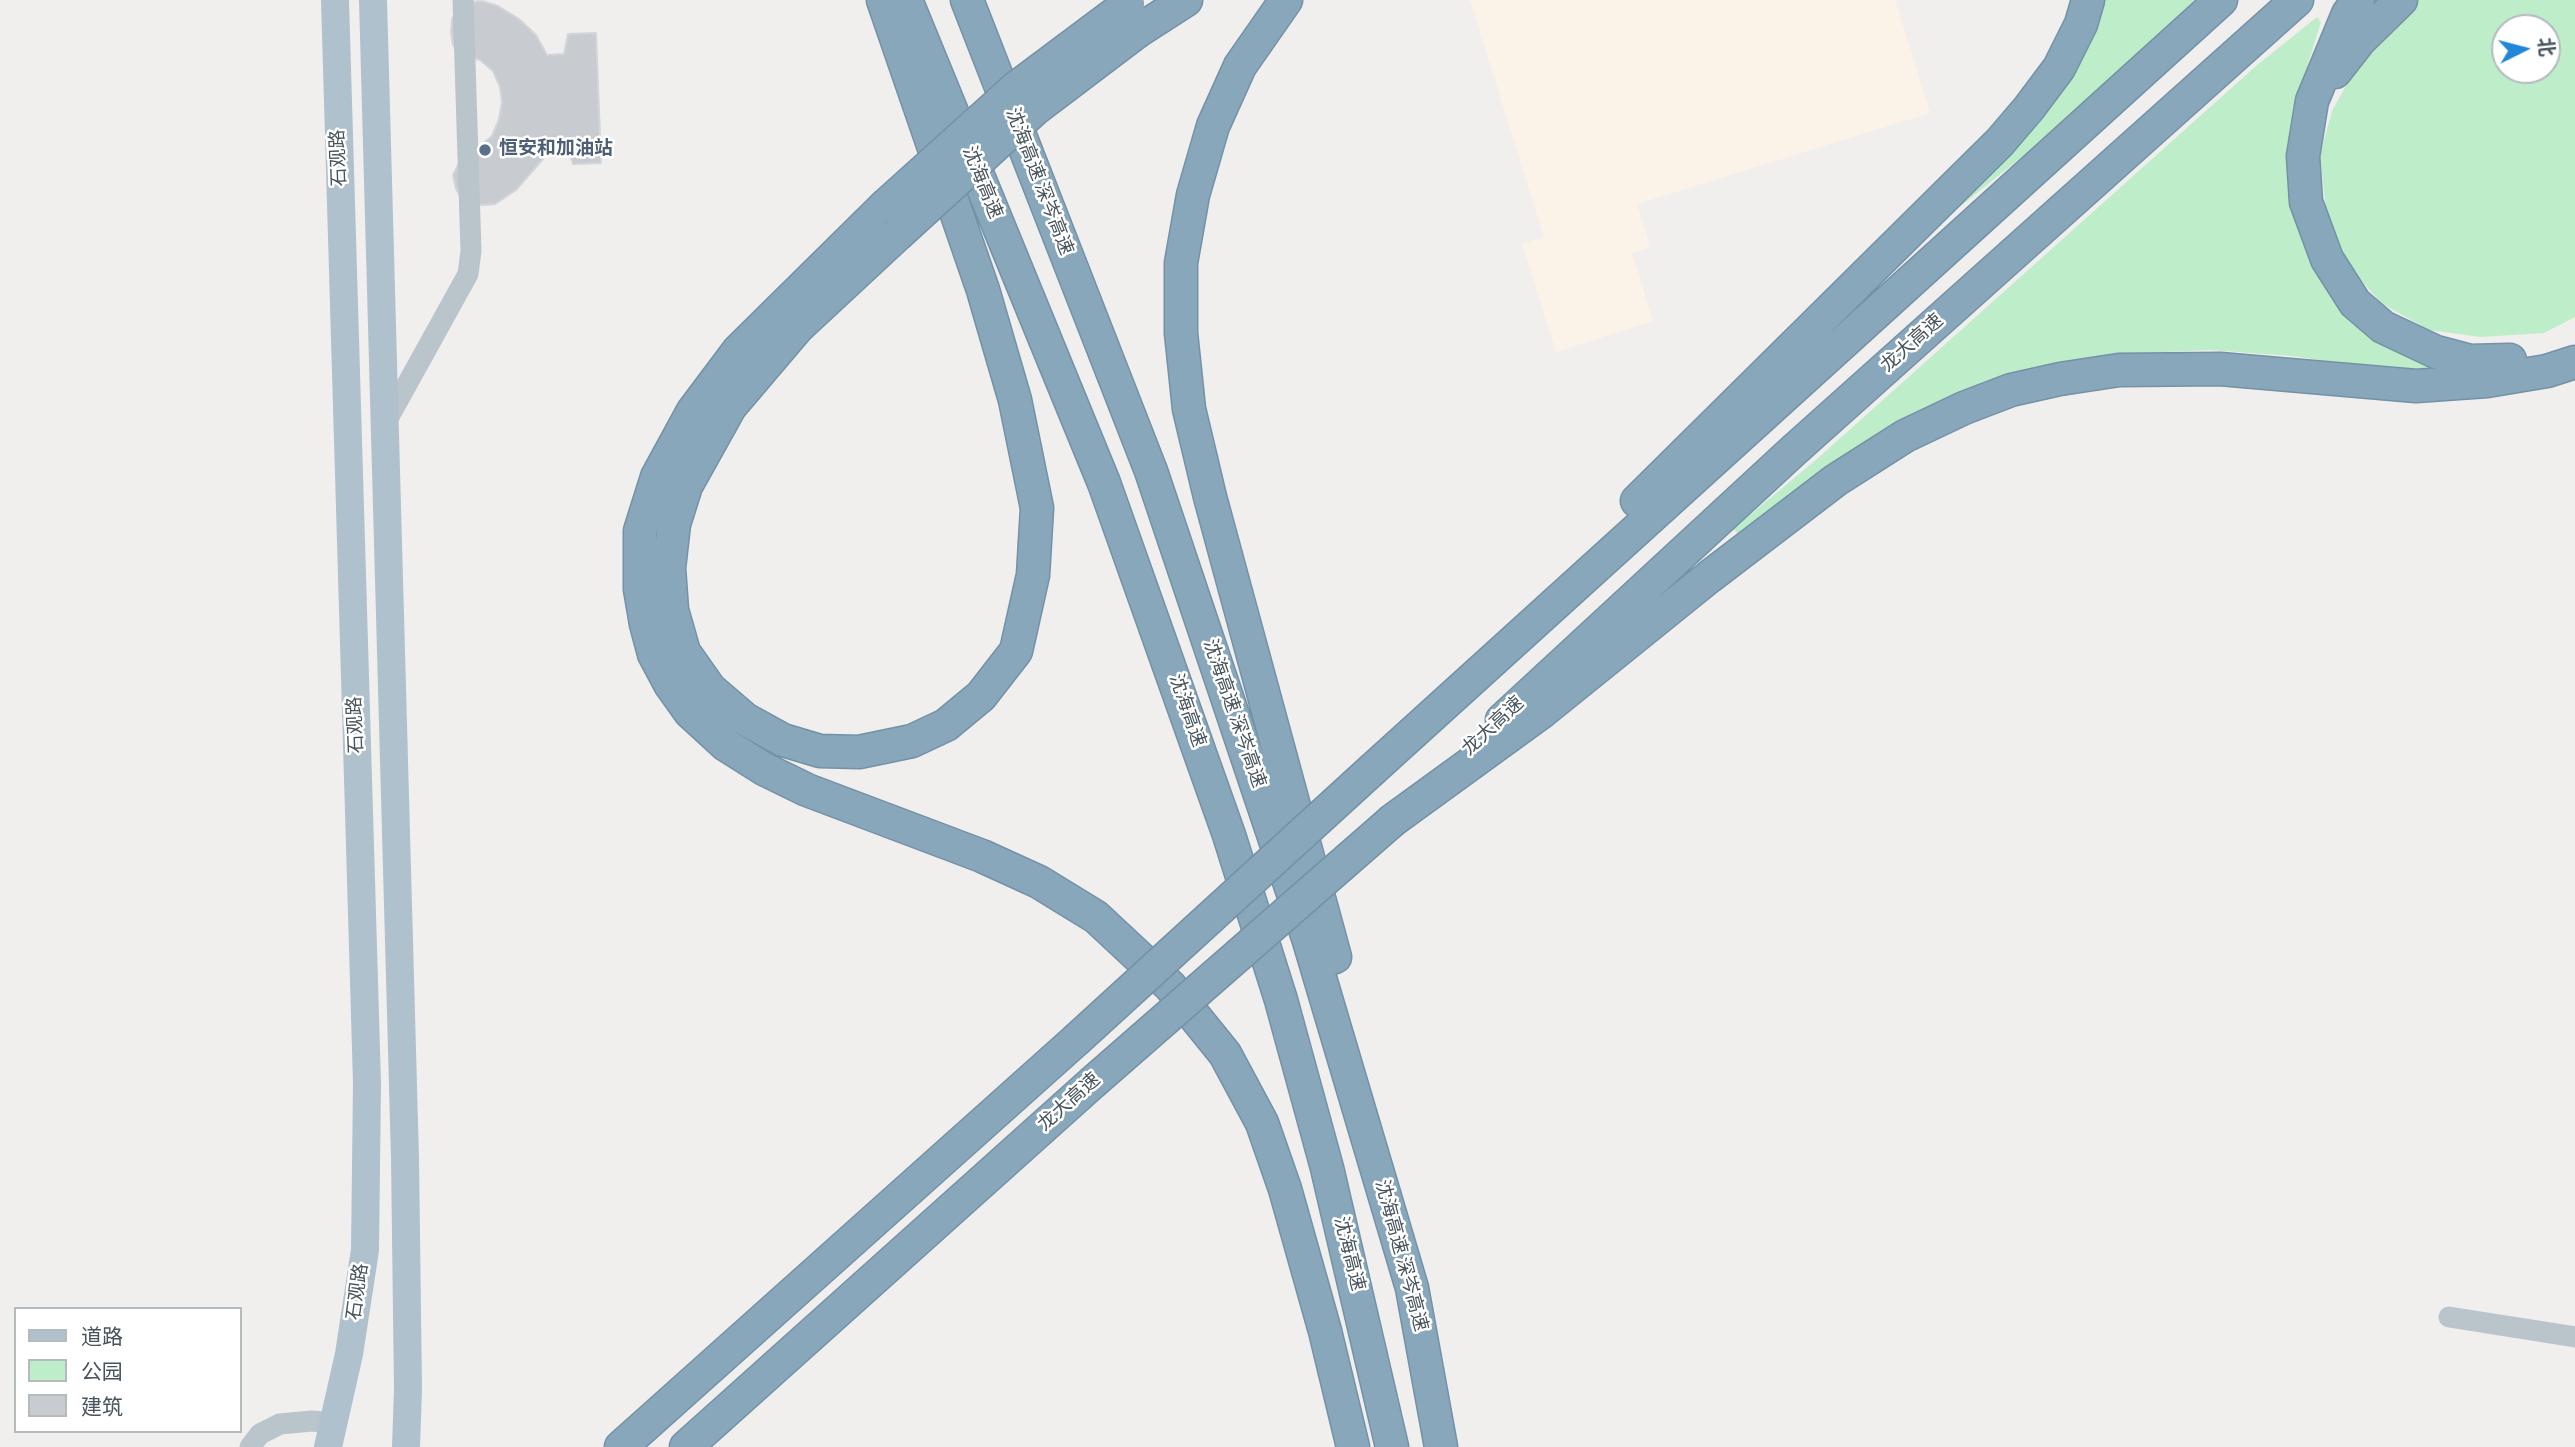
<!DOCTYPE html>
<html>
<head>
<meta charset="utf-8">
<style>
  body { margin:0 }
  #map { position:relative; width:2575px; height:1447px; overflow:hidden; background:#f1eeee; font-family:"Source Sans 3","Noto Sans SC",sans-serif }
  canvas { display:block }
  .legend { position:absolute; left:14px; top:1307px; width:228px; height:126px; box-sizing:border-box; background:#fff; border:2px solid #b5bbbd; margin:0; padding:9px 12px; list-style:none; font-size:21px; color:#47545b }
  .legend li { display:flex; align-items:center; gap:14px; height:35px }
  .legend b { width:35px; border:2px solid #b5bbbd }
  .north { position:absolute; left:2491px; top:14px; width:70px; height:70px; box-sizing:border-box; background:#fff; border:2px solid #b5bbbd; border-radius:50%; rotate:84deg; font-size:19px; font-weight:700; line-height:28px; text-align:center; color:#47545b }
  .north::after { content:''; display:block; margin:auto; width:24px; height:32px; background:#2287d7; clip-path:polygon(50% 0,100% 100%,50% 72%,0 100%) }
</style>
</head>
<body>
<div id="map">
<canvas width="2575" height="1447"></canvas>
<ul class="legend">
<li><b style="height:9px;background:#afc1cc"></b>道路</li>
<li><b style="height:19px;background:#beedca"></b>公园</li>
<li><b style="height:19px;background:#c8ccd1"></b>建筑</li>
</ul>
<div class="north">北</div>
</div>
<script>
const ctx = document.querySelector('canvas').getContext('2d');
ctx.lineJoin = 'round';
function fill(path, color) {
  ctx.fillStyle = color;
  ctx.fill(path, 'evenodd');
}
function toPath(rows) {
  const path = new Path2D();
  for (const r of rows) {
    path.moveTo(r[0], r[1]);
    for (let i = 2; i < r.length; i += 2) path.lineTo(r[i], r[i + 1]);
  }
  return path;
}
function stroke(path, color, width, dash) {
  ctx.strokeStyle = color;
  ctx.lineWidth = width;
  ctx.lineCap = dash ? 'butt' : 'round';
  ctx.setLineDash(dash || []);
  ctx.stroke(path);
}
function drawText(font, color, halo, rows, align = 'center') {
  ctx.font = font + ' "Source Sans 3","Noto Sans SC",sans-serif';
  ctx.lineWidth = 5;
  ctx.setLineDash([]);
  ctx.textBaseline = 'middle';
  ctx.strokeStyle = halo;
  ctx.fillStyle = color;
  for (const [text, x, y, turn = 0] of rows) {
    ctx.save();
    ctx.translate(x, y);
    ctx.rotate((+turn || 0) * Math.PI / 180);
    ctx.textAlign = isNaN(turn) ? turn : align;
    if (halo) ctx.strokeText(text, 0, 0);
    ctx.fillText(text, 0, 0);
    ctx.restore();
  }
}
const commercial = toPath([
  [1470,0,1895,0,1930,113,1637,204,1650,247,1632,253,1653,321,1556,352,1522,244,1544,237]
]);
const green = toPath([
  [2100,0,2204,0,2122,77,1957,209,1953,206],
  [2418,0,2575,0,2575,317,2544,333,2481,337,2429,330,2381,303,2346,263,2326,210,2320,155,2332,111,2351,77,2379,38],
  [2505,28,2547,28,2547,70,2505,70],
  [2317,17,2321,22,2299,93,2321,278,2454,372,2375,368,2291,356,2211,350,2115,354,2029,369,1940,403,1865,442,1740,535,1733,529,1817,459,2256,66]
]);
const building = toPath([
  [482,1,498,6,519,19,536,35,547,55,564,54,568,34,596,33,601,163,573,164,566,144,550,146,543,159,516,190,495,204,483,205,472,204,462,199,456,189,453,175,459,163,467,153,481,145,492,136,499,119,502,102,500,87,493,71,480,60,462,54,453,45,451,32,452,19,458,9,470,2,482,1]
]);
const minor = toPath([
  [385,424,468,274,471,251,463,0],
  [2449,1317,2575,1337],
  [250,1447,260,1434,280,1424,312,1421,335,1423]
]);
const major = toPath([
  [373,0,405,1158,408,1389,406,1447],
  [328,1447,349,1354,365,1250,367,1083,335,0]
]);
const highway = toPath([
  [883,0,983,290,1015,400,1037,508,1033,575,1016,651,981,696,946,725,912,741,859,752,820,751,783,740,745,719,710,689,684,652,672,610,669,568,674,524,686,486,730,407,798,327,897,235],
  [906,0,1104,483,1229,835,1281,1000,1327,1168,1392,1447],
  [967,0,1151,471,1309,941,1412,1288,1441,1447],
  [1286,0,1240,66,1213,126,1193,195,1181,263,1181,333,1189,409,1210,497,1335,957],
  [2358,0,2348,14,2312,101,2303,156,2306,202,2327,259,2355,303,2383,327,2436,352,2470,361,2510,360],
  [1138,31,1186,0],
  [2335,72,2360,40,2401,0],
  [885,206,738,351,693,411,657,477,640,531,640,589,646,624,654,654,670,684,690,712,726,745,764,769,807,790,982,856,1039,882,1096,917,1170,986,1225,1054,1262,1123,1285,1189,1325,1331,1353,1447],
  [1637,501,2000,142,2029,108,2059,68,2081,24,2088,0],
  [1502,720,1793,451,2297,0],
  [1374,768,2221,0],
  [1393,820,1543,711,1709,577,1836,480,1905,436,1964,408,2011,390,2060,379,2119,370,2220,369,2416,386,2487,381,2547,371,2575,362],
  [621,1447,1075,1041],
  [686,1447,1092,1083]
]);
const highwayBridge = toPath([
  [885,206,1017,87,1128,4],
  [897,235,1035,109,1138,31],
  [1075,1041,1374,768],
  [1092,1083,1393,820]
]);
const markers = [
  [485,150,7,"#5c6f8a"]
];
const serviceNames = [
  ["恒安和加油站",499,150]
];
const streetNames = [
  ["石观路",340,158,-92],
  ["沈海高速 深岑高速",1038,182,69],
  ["沈海高速",981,183,68],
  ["龙大高速",1913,344,-42],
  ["沈海高速",1186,711,71],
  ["沈海高速 深岑高速",1233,714,71],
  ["石观路",357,725,-92],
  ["龙大高速",1494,727,-43],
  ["龙大高速",1070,1103,-42],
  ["沈海高速",1348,1254,76],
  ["沈海高速 深岑高速",1400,1256,75],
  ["石观路",359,1292,-82]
];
fill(commercial, '#fbf3e8');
fill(green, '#beedca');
fill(building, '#c8ccd1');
stroke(building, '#d2d5d9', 2);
stroke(highway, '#7392a7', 35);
stroke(minor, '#bac4cb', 21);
stroke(major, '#afc1cc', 28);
stroke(highway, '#88a7bb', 32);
stroke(highwayBridge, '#7392a7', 35, []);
stroke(highwayBridge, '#88a7bb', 32);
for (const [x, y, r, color] of markers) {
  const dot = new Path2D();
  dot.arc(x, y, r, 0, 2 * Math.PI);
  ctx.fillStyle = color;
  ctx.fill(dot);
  stroke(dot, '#fff', 2.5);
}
drawText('bold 19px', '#4e5e75', '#fff', serviceNames, 'left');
drawText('19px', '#47545b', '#fff', streetNames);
</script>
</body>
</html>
